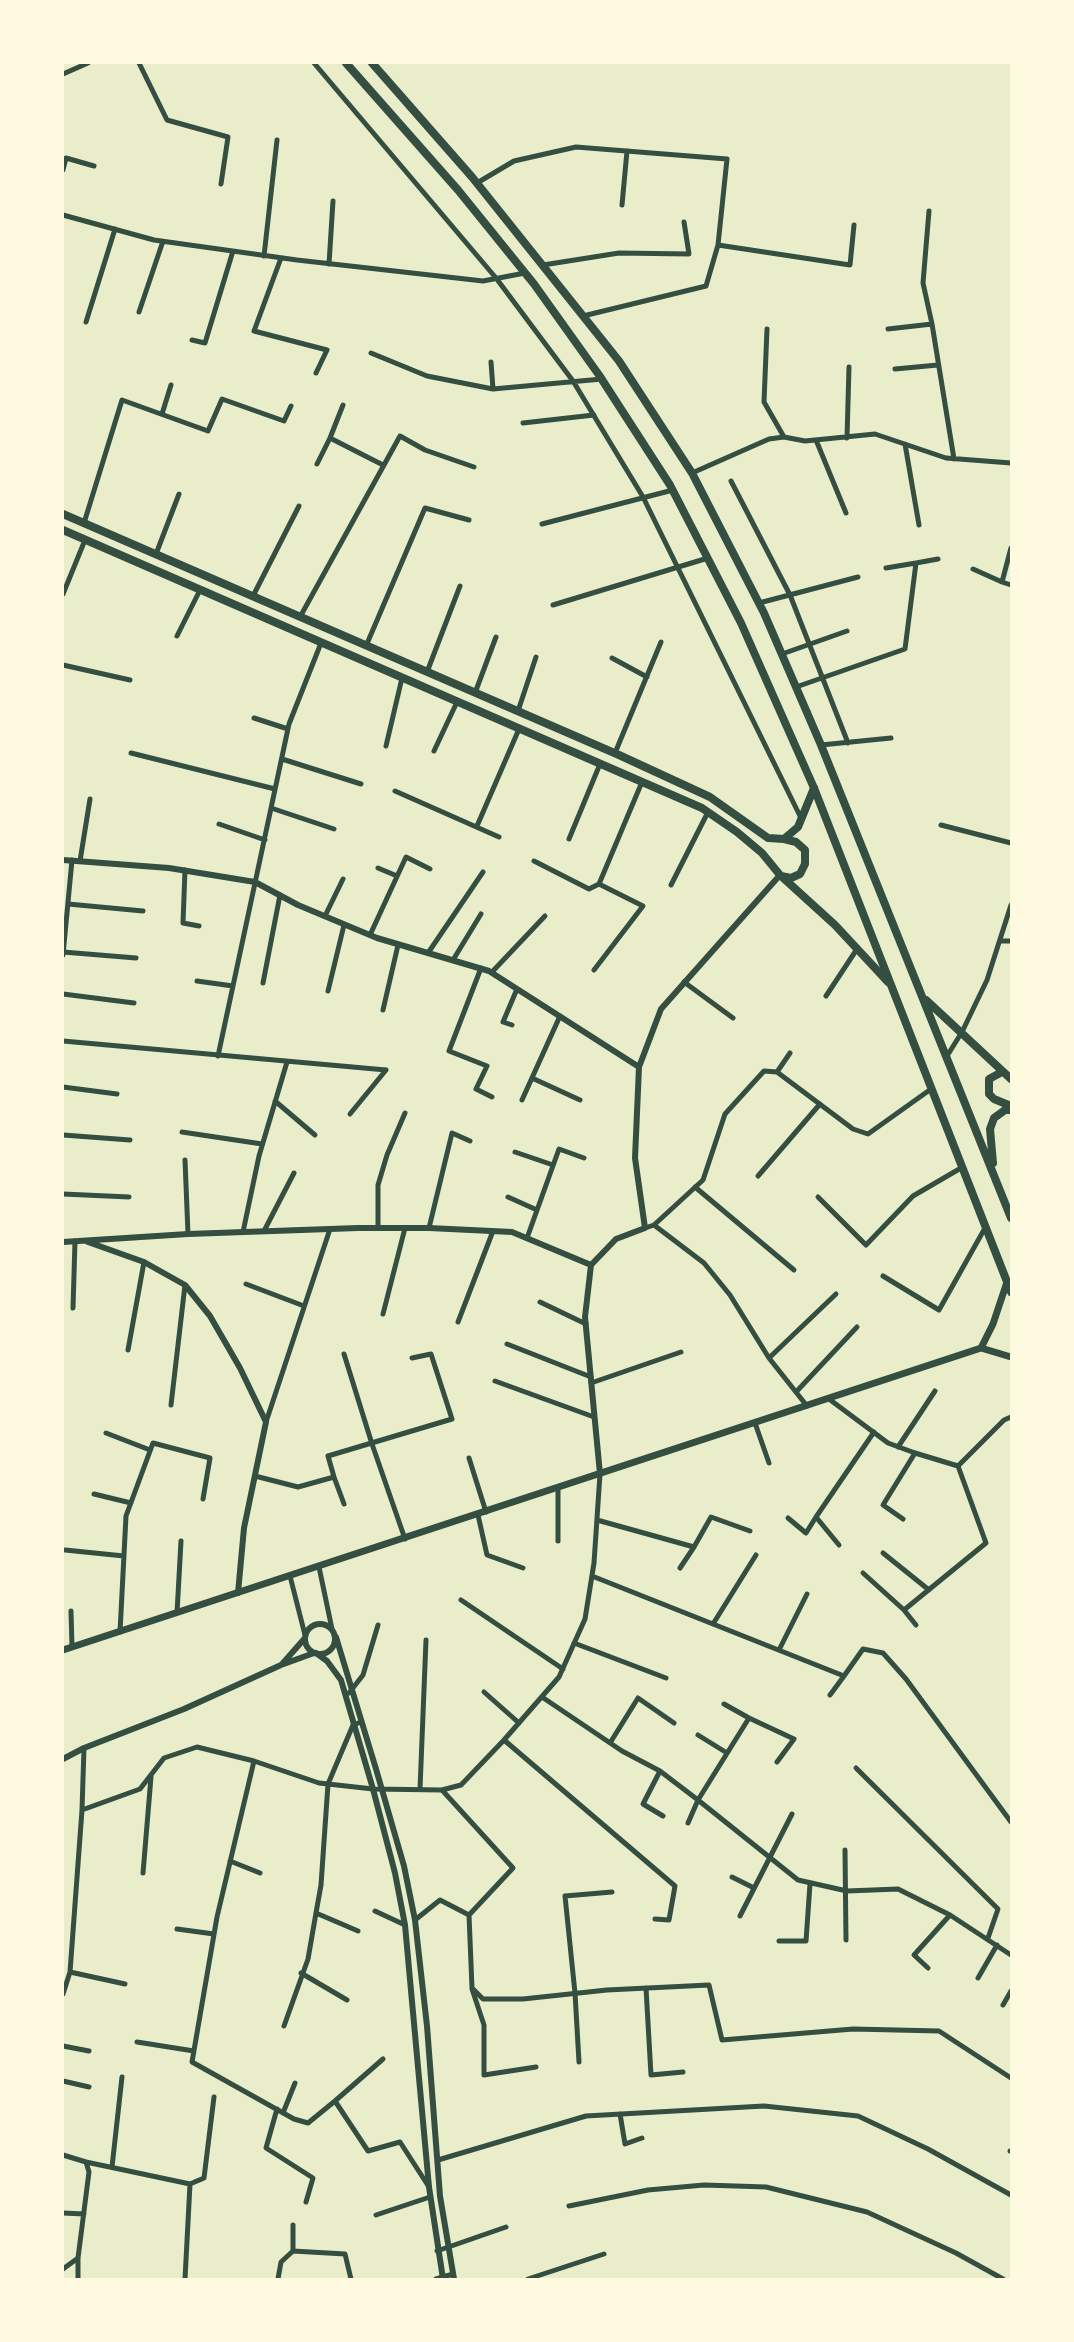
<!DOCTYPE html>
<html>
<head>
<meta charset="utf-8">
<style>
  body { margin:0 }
  #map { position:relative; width:1074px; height:2342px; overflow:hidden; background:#e9edc9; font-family:"Titillium Web",sans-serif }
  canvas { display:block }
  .frame { position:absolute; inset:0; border:64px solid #fefae0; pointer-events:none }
</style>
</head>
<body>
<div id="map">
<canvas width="1074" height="2342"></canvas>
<div class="frame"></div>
</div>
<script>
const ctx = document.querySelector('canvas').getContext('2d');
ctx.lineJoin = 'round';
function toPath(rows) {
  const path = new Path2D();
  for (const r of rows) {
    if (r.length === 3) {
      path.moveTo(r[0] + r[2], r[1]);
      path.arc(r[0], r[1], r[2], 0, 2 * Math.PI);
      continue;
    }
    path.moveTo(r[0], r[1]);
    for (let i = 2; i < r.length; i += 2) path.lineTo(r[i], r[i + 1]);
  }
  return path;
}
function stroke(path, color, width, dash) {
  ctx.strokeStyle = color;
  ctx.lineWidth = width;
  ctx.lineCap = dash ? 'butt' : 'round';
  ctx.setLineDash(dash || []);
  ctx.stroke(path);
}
const minor = toPath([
  [139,63,167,120,228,137,221,184],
  [314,63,496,278,573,381,643,497,801,818],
  [63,74,88,63],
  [63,170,66,158,94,166],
  [477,183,514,161,576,147,727,159,718,245],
  [622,205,627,151],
  [929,211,923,283,932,324],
  [63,215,154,240,297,260,483,281,525,273],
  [264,256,277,140],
  [281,258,254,331,327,350,316,373],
  [329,264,333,201],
  [543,265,619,253,689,254,684,222],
  [139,312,163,241],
  [583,316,706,286,718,245,850,265,854,225],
  [86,322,115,229],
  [767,329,764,402,784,437],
  [888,329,932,324,954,459],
  [192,340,205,343,233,251],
  [371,353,427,376,493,389,602,379],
  [491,362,493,389],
  [895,369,938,365],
  [343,405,330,438,383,465],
  [162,414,171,385],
  [523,423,594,415],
  [847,438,849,367],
  [816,440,846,513],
  [905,444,919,525],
  [317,464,330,438],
  [692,473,769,439,784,437,805,441,875,434,946,458,1011,463],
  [731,481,790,595,848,743],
  [84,523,122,400,208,431,222,399,284,421,291,406],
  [542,524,673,490],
  [1011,548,1002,582,1011,585],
  [156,554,179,494],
  [886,568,916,563],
  [973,569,1002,582],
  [63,594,85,540],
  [253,596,299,506],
  [759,603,858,577],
  [553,605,708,558],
  [300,617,400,436,425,450,474,467],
  [177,636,200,590],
  [366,646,425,508,469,520],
  [782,654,847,631],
  [612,658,647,677],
  [63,665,130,680],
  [427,672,460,586],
  [796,687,905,649,916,563,938,559],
  [475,693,496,637],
  [518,711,536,657],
  [254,718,288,729],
  [821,745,891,738],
  [386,746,402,678],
  [434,751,457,702],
  [131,753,275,789],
  [615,753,661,642],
  [282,759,361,784],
  [395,791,499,837],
  [271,808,334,829],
  [219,824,265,840],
  [941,825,1011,843],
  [477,826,519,729],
  [569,839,600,764],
  [80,861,90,799],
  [534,861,589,889,599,884],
  [378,868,397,876],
  [185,870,183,923,199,926],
  [671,885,708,812],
  [68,904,143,911],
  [325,916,343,879],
  [370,935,406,857,430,869],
  [1000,941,1011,941],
  [63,952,136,958],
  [428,953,483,872],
  [63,955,72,860],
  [453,960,481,914],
  [481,968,449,1051,487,1066,476,1089,492,1097],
  [594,970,643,906,599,884,642,782],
  [492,972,545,916],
  [197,981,233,986],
  [684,982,733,1018],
  [263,983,280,895],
  [328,991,344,925],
  [63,994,134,1003],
  [826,996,857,949],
  [383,1010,398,945],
  [512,1025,503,1022,517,989],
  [63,1041,386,1070],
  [218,1056,289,724,321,643],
  [947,1056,962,1032,987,980,1011,905],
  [777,1072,790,1053],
  [532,1078,580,1100],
  [63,1087,117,1094],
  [522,1100,560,1016],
  [275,1101,315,1135],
  [350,1114,386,1070],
  [182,1132,262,1144],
  [63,1135,130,1140],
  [515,1152,553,1165],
  [185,1160,188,1234],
  [758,1176,820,1104],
  [695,1187,794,1270],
  [63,1194,129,1197],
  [508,1197,537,1210],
  [818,1197,866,1245,913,1196,961,1168],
  [654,1225,704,1263,730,1295,769,1358,807,1406],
  [378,1228,378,1185,387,1155,405,1113],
  [429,1228,452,1133,470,1141],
  [645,1228,654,1225,703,1180,725,1114,764,1071,777,1072,853,1129,868,1134,931,1089],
  [264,1231,294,1173],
  [243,1232,259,1156,287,1062],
  [527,1238,559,1149,584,1158],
  [883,1276,939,1310,985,1228],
  [246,1284,304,1306],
  [540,1302,586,1324],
  [73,1308,75,1241],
  [383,1314,405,1228],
  [458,1322,493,1231],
  [507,1344,591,1377],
  [128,1350,144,1262],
  [344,1354,372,1444,405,1539],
  [769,1358,836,1294],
  [495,1381,594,1417],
  [591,1383,681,1352],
  [796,1392,857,1327],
  [829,1399,888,1443,915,1453,958,1466,986,1543,904,1610,916,1625],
  [171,1405,185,1285],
  [266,1422,330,1229],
  [755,1423,769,1463],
  [106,1433,150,1450],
  [898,1447,935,1391],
  [469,1458,486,1512],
  [958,1466,1004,1420,1011,1417],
  [255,1476,298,1487,334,1477,328,1456,452,1419,431,1354,412,1358],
  [334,1477,344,1504],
  [558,1488,558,1541],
  [94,1494,131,1503],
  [478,1515,487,1555,523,1568],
  [788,1518,806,1533,816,1517],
  [903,1519,883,1505,915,1453],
  [597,1520,694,1547,711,1517,750,1531],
  [839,1545,816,1517,874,1432],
  [65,1550,124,1556],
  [883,1553,929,1590],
  [319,1567,332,1629],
  [680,1568,694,1547],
  [863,1573,904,1610],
  [290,1576,305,1635],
  [592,1576,844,1676,863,1649,883,1653,906,1679,1011,1822],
  [461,1600,563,1669],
  [71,1611,72,1647],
  [177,1613,181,1541],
  [713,1624,756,1555],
  [120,1632,126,1516,153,1443,210,1458,203,1499],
  [574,1643,666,1678],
  [779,1650,807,1594],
  [484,1692,519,1723],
  [349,1693,363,1675,378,1625],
  [830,1695,844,1676],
  [542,1697,622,1751,660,1771,698,1800,798,1880,847,1891,898,1889,950,1915,1011,1955],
  [724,1704,749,1718],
  [698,1735,727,1753],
  [504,1740,675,1886,669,1920,655,1919],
  [610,1743,638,1698,674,1723],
  [84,1748,82,1810,70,1972,125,1984],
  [254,1761,217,1917,192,2062,294,2119,308,2123,335,2101,368,2151,400,2142,429,2187],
  [856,1768,998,1909,988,1938],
  [660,1771,643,1804,663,1816],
  [420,1789,426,1640],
  [442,1790,513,1868,469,1915],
  [82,1810,140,1789,164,1758,197,1747,254,1761,319,1783,373,1789,442,1790,461,1785,504,1740,559,1677,585,1619,594,1563,600,1474],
  [688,1823,698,1800,749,1718,794,1739,777,1762],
  [845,1850,846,1940],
  [230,1861,260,1873],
  [143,1873,151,1777],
  [732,1877,754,1888],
  [375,1911,405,1925],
  [316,1913,358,1931],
  [469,1915,472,1988,483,1999,523,1999,607,1990,709,1985,722,2040,853,2029,939,2031,1011,2078],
  [740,1916,792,1814],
  [415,1920,440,1900,469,1915],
  [177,1929,214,1934],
  [779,1941,806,1941,810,1884],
  [928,1968,914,1955,950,1915],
  [301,1973,347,2000],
  [978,1978,997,1945],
  [646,1988,651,2075,683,2072],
  [472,1989,484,2025,484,2075,536,2067],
  [63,1994,70,1972],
  [1003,2005,1011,1991],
  [284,2026,308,1959,316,1913,321,1885,328,1784,353,1725,361,1722],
  [137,2042,194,2051],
  [63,2046,89,2051],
  [579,2062,575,1993,565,1896,612,1892],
  [63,2081,89,2087],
  [335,2101,383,2059],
  [277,2109,266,2148,313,2178,306,2202],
  [283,2113,295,2083],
  [620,2114,625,2144,642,2138],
  [1010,2151,1011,2151],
  [63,2155,86,2162,89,2172,78,2258,78,2279],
  [438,2160,586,2116,764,2106,858,2116,928,2149,1011,2195],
  [86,2162,190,2184,185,2279],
  [112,2167,122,2077],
  [190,2184,204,2178,214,2097],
  [569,2206,648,2190,704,2185,766,2187,867,2212,956,2253,1003,2279],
  [63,2213,84,2214],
  [376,2215,430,2197],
  [293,2251,293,2225],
  [437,2251,506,2227],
  [63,2269,78,2258],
  [278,2279,281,2262,293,2251,345,2254,351,2279],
  [436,2279,453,2274],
  [528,2279,604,2254]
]);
const tertiary = toPath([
  [63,860,169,868,255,882,298,905,377,938,489,971,639,1067],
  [63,1242,188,1234,358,1228,429,1228,512,1232,591,1265],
  [88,1242,144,1262,185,1285,210,1316,240,1368,266,1422,244,1528,238,1593],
  [600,1474,585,1317,591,1265,616,1239,645,1228,635,1158,639,1067,661,1009,780,875],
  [320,1639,15],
  [336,1637,376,1769,404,1866,415,1920,427,2026,440,2196,454,2279],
  [316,1653,327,1661,341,1680,373,1789,395,1873,405,1925,429,2187,443,2279],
  [283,1663,305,1638],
  [63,1759,84,1748,184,1709,281,1665,314,1653]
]);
const secondary = toPath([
  [981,1348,993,1324,1007,1282],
  [981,1348,1011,1357],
  [63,1650,981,1348]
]);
const primary = toPath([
  [63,514,619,755,710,797,768,838,784,839,798,827,814,788],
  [63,530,702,808,737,832,762,853,780,875,835,925,888,982],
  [781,876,791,878,800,874,805,864,805,850,796,842,784,839]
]);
const trunk = toPath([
  [346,63,458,190,534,284,599,375,670,485,741,623,814,788,1011,1292],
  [372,63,472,177,619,361,692,473,764,613,821,745,1011,1218],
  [926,1000,1011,1079],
  [1002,1072,989,1079,989,1094,994,1099,1011,1106],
  [993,1163,990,1129,994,1118,1005,1110,1011,1110]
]);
stroke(minor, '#344e41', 5);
stroke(tertiary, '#344e41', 6);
stroke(secondary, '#344e41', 7);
stroke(primary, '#344e41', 8);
stroke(trunk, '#344e41', 8);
</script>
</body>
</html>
